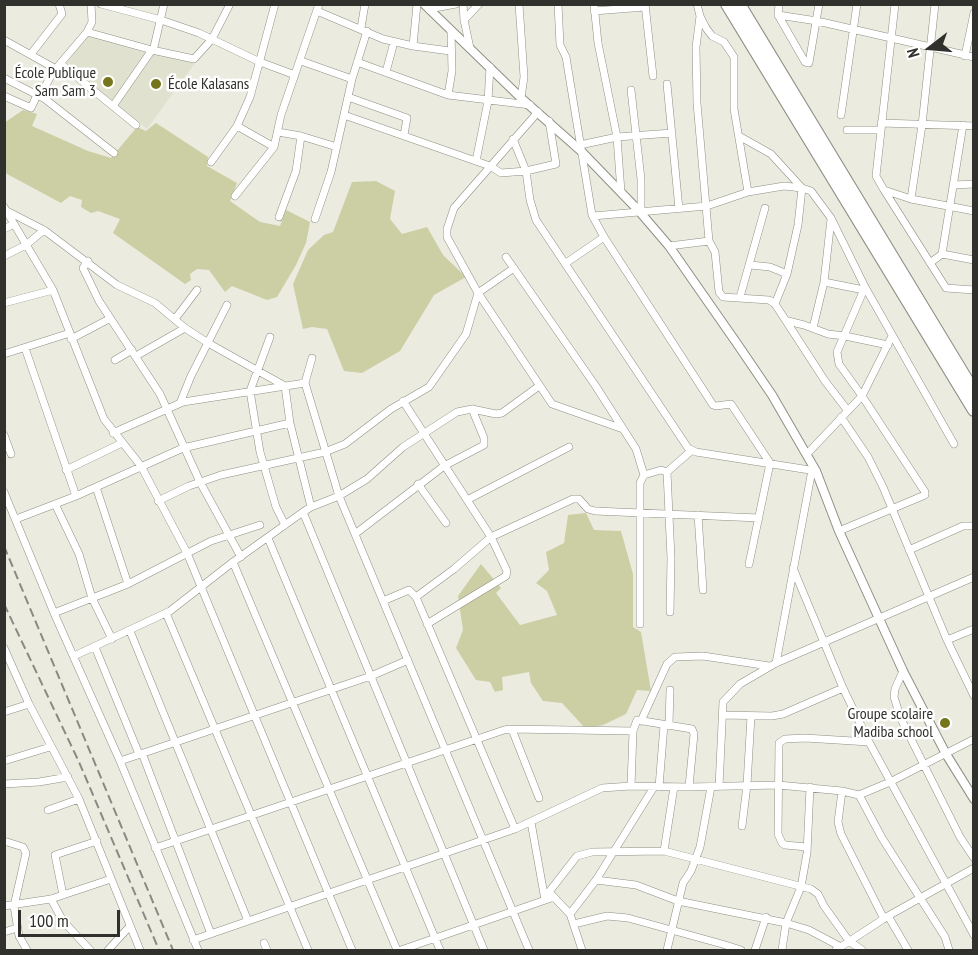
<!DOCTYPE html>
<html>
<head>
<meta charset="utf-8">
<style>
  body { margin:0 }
  #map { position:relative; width:978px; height:955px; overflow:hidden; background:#ebebe0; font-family:"PT Sans Narrow",sans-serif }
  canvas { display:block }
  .frame { position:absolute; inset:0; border:6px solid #30312c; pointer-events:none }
  .north { position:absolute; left:900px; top:18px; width:60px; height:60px; -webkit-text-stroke:4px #fff; paint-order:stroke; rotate:254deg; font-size:16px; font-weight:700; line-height:24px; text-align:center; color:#30312c }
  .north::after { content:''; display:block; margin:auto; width:21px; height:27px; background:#30312c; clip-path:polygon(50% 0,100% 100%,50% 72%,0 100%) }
  .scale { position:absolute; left:18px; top:910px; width:102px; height:27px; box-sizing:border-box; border:3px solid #30312c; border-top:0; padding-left:8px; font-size:18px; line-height:21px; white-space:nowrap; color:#30312c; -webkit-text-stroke:4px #fff; paint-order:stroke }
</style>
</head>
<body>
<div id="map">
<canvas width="978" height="955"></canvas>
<div class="frame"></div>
<div class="north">N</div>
<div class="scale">100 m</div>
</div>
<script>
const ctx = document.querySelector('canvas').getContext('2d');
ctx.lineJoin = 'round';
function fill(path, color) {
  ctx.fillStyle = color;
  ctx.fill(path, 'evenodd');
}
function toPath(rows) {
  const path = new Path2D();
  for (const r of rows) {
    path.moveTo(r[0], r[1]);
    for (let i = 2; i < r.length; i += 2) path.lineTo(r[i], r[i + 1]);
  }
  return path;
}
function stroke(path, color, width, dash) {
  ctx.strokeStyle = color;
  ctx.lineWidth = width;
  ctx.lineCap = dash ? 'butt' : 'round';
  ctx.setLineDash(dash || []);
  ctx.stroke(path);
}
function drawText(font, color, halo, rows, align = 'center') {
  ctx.font = font + ' "PT Sans Narrow",sans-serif';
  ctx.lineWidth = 5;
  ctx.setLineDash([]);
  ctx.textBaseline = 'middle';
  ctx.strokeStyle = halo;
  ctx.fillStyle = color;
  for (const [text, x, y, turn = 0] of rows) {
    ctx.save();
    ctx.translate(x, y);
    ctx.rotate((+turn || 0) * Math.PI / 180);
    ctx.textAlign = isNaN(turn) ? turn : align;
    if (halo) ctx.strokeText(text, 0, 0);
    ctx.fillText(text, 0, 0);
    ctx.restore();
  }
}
const built = toPath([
  [88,35,146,53,112,101,67,63],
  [153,54,195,63,147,129,117,105]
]);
const green = toPath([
  [23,110,37,114,32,126,88,151,111,158,137,127,146,131,156,123,208,157,207,166,237,183,230,201,260,222,280,226,286,210,310,222,306,243,296,265,277,297,267,300,232,286,225,292,209,270,197,269,190,274,191,280,185,284,113,233,120,219,98,211,91,213,81,207,82,200,70,196,61,203,7,174,4,169,4,123],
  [376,181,395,191,390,219,402,234,427,227,443,255,466,277,434,295,400,351,362,373,344,371,327,329,312,327,303,329,293,284,308,250,324,235,333,232,352,182],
  [586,513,594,530,621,531,633,574,633,627,641,632,651,691,637,690,626,714,603,725,585,728,562,703,543,701,531,683,529,672,502,677,503,690,495,692,490,682,476,680,456,648,463,630,458,596,481,564,501,588,496,593,520,625,557,615,547,591,536,583,549,570,546,552,564,543,568,515]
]);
const minor = toPath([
  [101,4,161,20,199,33,260,62,295,75],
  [463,4,464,20,470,48],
  [519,4,524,77,521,98],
  [558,4,560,45,566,57,592,215,604,237,713,405,716,406,731,404,770,463,749,564],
  [594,4,598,43,617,137,621,192],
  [645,4,653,76],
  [697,4,700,16,706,28,712,36,724,42,734,57,734,109,748,192],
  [779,4,778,15,817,21,974,57],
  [895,4,876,176,884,190,911,199,974,211],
  [429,9,456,4],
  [317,11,383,39,413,46,450,51],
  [594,11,645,7],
  [778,15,805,62,809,63,819,4],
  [700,16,696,47,697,103,709,241,715,252,719,292,723,297,769,300,775,304,825,381,848,411],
  [464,20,479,4],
  [361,28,365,4],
  [87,32,152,50,194,59,212,39,230,4],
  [4,40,56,69],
  [413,46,417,4],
  [31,54,62,14,59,4],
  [965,56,974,13],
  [301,61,352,79],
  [357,62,448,95,530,105],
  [61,64,136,125],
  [386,72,394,42],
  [4,78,45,99,114,153],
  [667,84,679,209],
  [631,90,641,179,641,211],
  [448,95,452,71,451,31],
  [4,96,31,108,37,95],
  [40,96,53,72,87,32,92,22,91,4],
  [348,97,407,118,404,135],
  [113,106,154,47,164,4],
  [538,112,454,208,447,229,447,237,478,293,552,404,623,429],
  [344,115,490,166,501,173,526,171,556,164,549,121],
  [841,115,857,4],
  [881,123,974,126],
  [237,126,274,147],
  [847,130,880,130],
  [278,132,301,136,337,147],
  [739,136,771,154,802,188],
  [513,139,526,171,530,200,536,220,688,448,696,452,816,471],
  [580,145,617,137,672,133],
  [476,161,488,101,490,67],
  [211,162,237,126,250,97,275,4],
  [954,185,974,184],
  [884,190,946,288,974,290],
  [235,196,274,147,281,115,319,4],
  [911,199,922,125,935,4],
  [4,207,53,290,104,419,141,466,187,553,352,950],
  [7,211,44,230,117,285,155,303,185,328,208,343,285,386,290,423,311,507],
  [593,216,707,206,748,192,784,186,802,188,811,191,831,218,865,287,954,444],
  [279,217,296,171,301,136],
  [315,219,331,172,352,79,367,31],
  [4,229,14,224],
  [669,246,709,241],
  [942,254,963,125],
  [4,256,26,245,44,230],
  [506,257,595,385,636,449,644,475],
  [88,261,83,268,99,301,160,394,200,482,241,557],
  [566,263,604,237],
  [930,263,942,254,974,260],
  [750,265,770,267,787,274],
  [824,282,864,290],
  [740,297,765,208],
  [4,303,53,290],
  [775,304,787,274,798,225,802,188],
  [175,319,197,290],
  [788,321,804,325,828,334,845,336,888,345],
  [813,328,824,282,831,219],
  [270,337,250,391,260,452,276,507,285,525],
  [71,339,109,319],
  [25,348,76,496],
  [4,354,70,333],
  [136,356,185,328],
  [312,358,305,383,339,496,529,950],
  [115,360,132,350],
  [403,401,491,537,507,571,506,576,427,624],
  [180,403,191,376,227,305],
  [841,417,868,457,883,487,947,640,974,696],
  [113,433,183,402,305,383],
  [4,435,11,454],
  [807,454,862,396,892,336],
  [66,470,122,443],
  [667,472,671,558,670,612],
  [418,484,446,523],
  [96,487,128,584],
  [4,492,54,613,120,761,198,950],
  [467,500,569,447],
  [158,501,189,486,221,475,325,452,345,444,391,409,429,387,466,334,478,293,514,268],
  [55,504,79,554,92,598,112,639],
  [303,512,484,950],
  [698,515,703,590],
  [16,519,76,496,183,448,290,423],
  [839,531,925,495,925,492,862,396,839,364,837,352,865,287],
  [355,534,444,466,484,445,484,438,472,409],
  [268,538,440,950],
  [909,550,963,526,974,526],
  [233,562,397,950],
  [793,568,843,688,869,742,974,935],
  [416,597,454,569,491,537,573,499,579,499,588,509,595,511,759,518],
  [383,601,409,590,416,597,515,829],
  [54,613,128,584,211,541,260,525],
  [166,613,308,950],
  [640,624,640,483,644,475,661,470,667,472,691,451],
  [130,631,248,921],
  [947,640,974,629],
  [95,647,139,754],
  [4,648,29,704,79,799,140,950],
  [74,656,170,611,233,562,303,512,311,507,339,496,367,479,403,447,457,412,472,409,496,414,502,413,539,386],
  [776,663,812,470],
  [903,671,895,689,894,697,901,719,960,837,974,858],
  [4,712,29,704],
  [723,715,772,716,783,714,843,688],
  [641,721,667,664,675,657,703,656,769,666],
  [669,725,670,690],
  [510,729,633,731],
  [142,753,211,934],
  [4,761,50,747],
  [120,761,371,676,408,660],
  [4,784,39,782,68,777],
  [631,786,633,731,637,720,692,729,694,734,689,787],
  [659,787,664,725],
  [719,787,723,702,740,684,776,663,974,577],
  [842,791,838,822,841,834,884,919],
  [859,795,882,838,945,937,949,950],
  [48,810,79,799],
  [531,822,545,900],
  [742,826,747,785,751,716],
  [4,841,23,847,26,853,14,906,19,936,27,950],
  [807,847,785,845,782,843,778,834,779,743,785,739,805,738,869,742],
  [155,848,504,730,510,729,513,732,539,798],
  [664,851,674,787],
  [596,880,636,885,678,901,786,923,809,930,841,947],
  [63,895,55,855,97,841],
  [51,899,63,921,90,950],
  [4,906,51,899,111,879],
  [570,914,596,880,654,787],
  [888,916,908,950],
  [574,924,607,916,628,918,722,944,741,950],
  [4,932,17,928],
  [193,940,515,829,602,788,631,786,689,787,778,785,842,791,859,795,890,782,974,739],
  [264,943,267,950],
  [108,950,130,926],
  [401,950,554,897],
  [582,950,570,914,549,892,577,856,592,852,664,851,811,889,818,894,824,906,849,941,862,950],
  [667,950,683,883,691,871,700,847,711,787],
  [755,950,766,917],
  [782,950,786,923,801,887,807,853,810,787],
  [836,950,888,916,974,868]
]);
const tertiary = toPath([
  [424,4,521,98,581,151,639,211,669,246,738,345,772,395,816,471,839,531,903,671,946,754,974,799]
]);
const motorway = toPath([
  [727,4,974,410],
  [739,4,974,392]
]);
const rail = toPath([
  [4,546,173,950],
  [4,604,79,762,159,950]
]);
const markers = [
  [108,82,6,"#75761c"],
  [156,84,6,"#75761c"],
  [945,723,6,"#75761c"]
];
const poiNames = [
  ["École Publique",96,73],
  ["Sam Sam 3",96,91],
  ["École Kalasans",168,84,"left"],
  ["Groupe scolaire",933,714],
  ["Madiba school",933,732]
];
fill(built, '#e0e2cf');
fill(green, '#cccfa4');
stroke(minor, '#8f8f85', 8);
stroke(tertiary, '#8f8f85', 10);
stroke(motorway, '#8f8f85', 14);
stroke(minor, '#fff', 7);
stroke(tertiary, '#fff', 8);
stroke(motorway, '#fff', 12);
stroke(rail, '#898a82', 2, [9, 4.5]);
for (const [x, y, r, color] of markers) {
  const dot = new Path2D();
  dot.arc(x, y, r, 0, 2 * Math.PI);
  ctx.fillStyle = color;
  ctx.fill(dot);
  stroke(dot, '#fff', 2);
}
drawText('16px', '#30312c', '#fff', poiNames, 'right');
</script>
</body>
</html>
